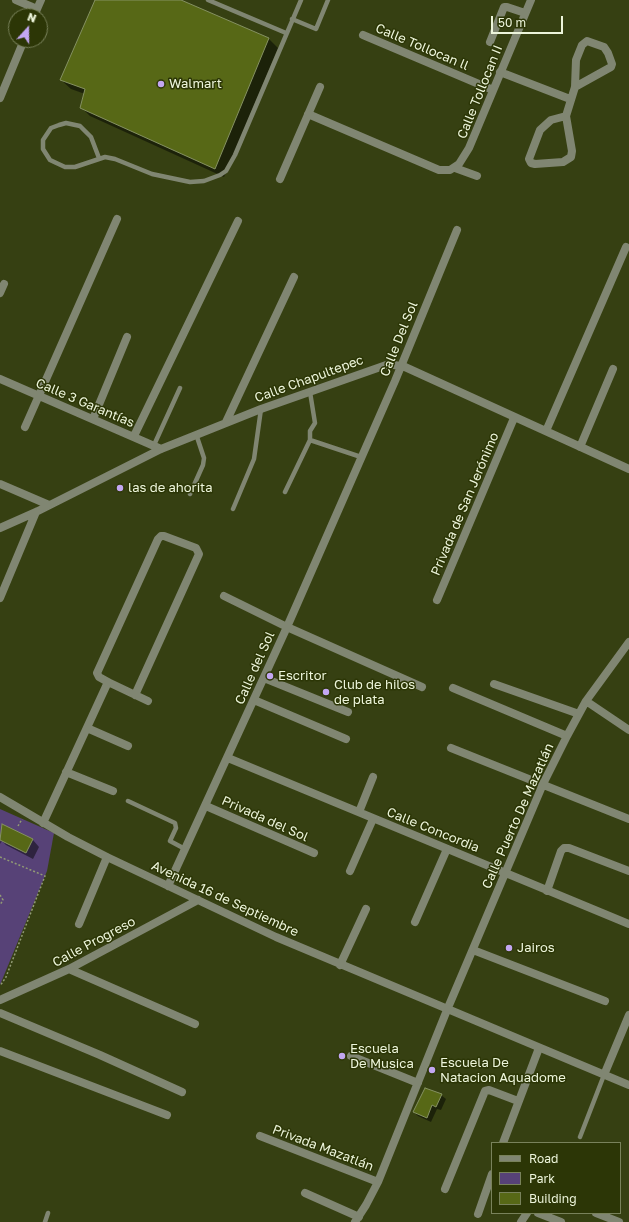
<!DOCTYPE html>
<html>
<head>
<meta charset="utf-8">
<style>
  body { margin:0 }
  #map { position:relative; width:629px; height:1222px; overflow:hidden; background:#364012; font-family:"Golos Text",sans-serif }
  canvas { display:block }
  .legend { position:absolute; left:491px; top:1142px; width:130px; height:72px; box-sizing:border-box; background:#2c3606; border:1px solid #79825b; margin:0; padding:5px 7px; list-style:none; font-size:12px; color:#edf5db }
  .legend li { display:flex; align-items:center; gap:8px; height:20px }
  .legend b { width:20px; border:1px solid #79825b }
  .north { position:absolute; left:8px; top:8px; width:40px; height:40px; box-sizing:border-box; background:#2c3606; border:1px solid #79825b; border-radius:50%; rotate:21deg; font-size:11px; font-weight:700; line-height:16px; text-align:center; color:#edf5db }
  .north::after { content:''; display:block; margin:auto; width:14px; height:18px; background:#c3a7f2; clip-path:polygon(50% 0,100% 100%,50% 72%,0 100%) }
  .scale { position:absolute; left:491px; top:16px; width:72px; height:18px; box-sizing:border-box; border:2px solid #edf5db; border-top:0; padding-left:5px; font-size:12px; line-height:14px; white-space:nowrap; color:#edf5db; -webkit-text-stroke:3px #2c3606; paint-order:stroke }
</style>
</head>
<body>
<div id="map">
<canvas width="629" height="1222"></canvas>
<ul class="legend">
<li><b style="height:5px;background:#808672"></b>Road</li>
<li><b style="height:11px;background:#574277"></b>Park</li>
<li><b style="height:11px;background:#576816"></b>Building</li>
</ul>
<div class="north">N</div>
<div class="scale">50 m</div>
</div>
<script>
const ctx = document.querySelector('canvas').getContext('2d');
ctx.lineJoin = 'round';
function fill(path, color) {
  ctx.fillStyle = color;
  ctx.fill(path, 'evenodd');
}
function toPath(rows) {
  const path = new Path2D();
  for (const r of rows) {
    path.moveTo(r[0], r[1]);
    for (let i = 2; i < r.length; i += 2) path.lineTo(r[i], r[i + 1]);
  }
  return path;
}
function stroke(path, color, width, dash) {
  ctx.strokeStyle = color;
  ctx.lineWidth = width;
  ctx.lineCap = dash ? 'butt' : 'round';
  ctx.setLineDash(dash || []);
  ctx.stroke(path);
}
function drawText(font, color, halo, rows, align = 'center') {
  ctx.font = font + ' "Golos Text",sans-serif';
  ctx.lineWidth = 3;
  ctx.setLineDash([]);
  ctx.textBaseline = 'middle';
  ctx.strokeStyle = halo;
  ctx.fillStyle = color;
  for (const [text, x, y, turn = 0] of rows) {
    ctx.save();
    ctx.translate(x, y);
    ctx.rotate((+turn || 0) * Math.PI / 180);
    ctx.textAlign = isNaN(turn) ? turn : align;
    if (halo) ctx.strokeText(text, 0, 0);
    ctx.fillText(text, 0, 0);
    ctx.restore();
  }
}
const green = toPath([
  [0,809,54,833,47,871,0,985]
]);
const shadow = toPath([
  [96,0,179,0,269,39,278,48,224,177,90,116,81,107,85,94,71,89,61,80],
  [2,826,33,840,39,847,33,859,6,845,2,841,0,844],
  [441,1095,446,1099,441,1110,437,1109,431,1122,418,1116,414,1112]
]);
const building = toPath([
  [95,0,181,0,269,38,215,169,80,108,85,89,60,80,95,0],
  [2,824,33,839,26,853,0,840,2,824],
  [425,1088,442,1094,436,1107,432,1105,427,1118,413,1112,425,1088]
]);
const path = toPath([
  [18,826,22,819],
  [0,857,45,876,6,977,0,986],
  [0,895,3,900,0,905]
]);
const lane = toPath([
  [208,0,286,33],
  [292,19,316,29,328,0],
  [99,158,91,137,80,126,66,123,59,125,51,128,43,140,43,149,50,160,65,167,75,167,105,157,115,159,152,174,190,182,204,181,220,175,226,171,235,155,301,0],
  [310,392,315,423,310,431,310,440,361,457],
  [154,445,180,388],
  [285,492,310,440],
  [190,494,203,465,204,458,196,434],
  [233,509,254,459,261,409],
  [128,801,175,823,176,828,170,841,185,849],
  [580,1137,604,1075],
  [45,1222,48,1213]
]);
const street = toPath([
  [16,0,37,9],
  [34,16,41,0],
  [363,35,493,90],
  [490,42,504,7,507,7,525,13],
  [500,72,570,99],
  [0,98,24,40],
  [308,114,439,170,450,170,459,164,469,148,531,0],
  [566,116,551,120,540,130,529,159,531,163,535,164,563,162,571,157,572,151,566,116,575,87,576,60,582,45,587,41,604,47,608,53,612,64,611,67,575,87],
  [455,168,477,176],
  [280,179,320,87],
  [0,293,4,284],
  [0,379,161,449],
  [93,419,127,337],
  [226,422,294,277],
  [25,427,117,219],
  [546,431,626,247],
  [134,436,238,221],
  [580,447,613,369],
  [0,484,49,505],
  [0,528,36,512,161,449,261,409,389,364,405,367,629,469],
  [224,596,287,627,422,687],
  [0,598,36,512],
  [437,600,514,418],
  [264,678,348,712],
  [494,684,579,714],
  [453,688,567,736],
  [135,695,199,554,196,548,164,536,161,536,158,539,97,673,99,677,108,682,148,701],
  [254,700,346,739],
  [586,701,629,730],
  [87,728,128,746],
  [451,748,629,819],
  [228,758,629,924],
  [66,772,113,791],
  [0,797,68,837,107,857,276,937,629,1085],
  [206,806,314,853],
  [359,812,373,777],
  [43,823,108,682],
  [350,871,373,819],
  [168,886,287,627,395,381,457,230],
  [547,891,561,851,564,848,569,848,629,871],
  [415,922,447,849],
  [79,924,107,857],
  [473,950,605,1001],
  [340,965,366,909],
  [69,969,195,1024],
  [0,1000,69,969,198,900],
  [0,1013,100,1055,182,1092],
  [0,1051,167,1115],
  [351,1056,418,1083],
  [604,1075,629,1015],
  [260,1136,378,1182],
  [503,1143,539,1048],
  [445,1189,485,1091,489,1090,518,1101],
  [305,1193,359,1217],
  [538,1213,561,1222],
  [596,1213,619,1222],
  [478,1214,492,1174],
  [355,1222,366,1205,378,1182,447,1010,543,784,567,736,586,701,629,642],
  [521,1222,527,1213]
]);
const markers = [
  [161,84,4,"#c3a7f2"],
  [120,488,4,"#c3a7f2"],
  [270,676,4,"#c3a7f2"],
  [326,692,4,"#c3a7f2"],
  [509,948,4,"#c3a7f2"],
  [342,1056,4,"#c3a7f2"],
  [432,1070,4,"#c3a7f2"]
];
const streetNames = [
  ["Calle Tollocan ll",422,47,23],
  ["Calle Tollocan II",480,92,-68],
  ["Calle Del Sol",399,339,-68],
  ["Calle Chapultepec",309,379,-20],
  ["Calle 3 Garantías",85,403,23],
  ["Privada de San Jerónimo",465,504,-67],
  ["Calle del Sol",255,668,-66],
  ["Calle Puerto De Mazatlán",518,816,-66],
  ["Privada del Sol",265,819,24],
  ["Calle Concordia",433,830,22],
  ["Avenida 16 de Septiembre",225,899,25],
  ["Calle Progreso",94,942,-28],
  ["Privada Mazatlán",323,1148,21]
];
const poiNames = [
  ["Walmart",169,84],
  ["las de ahorita",128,488],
  ["Escritor",278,676],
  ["Club de hilos",334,685],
  ["de plata",334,700],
  ["Jairos",517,948],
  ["Escuela",350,1049],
  ["De Musica",350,1064],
  ["Escuela De",440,1063],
  ["Natacion Aquadome",440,1078]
];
fill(green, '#574277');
fill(shadow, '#0007');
fill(building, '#576816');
stroke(building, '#859162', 1);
stroke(path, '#919a75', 1.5, [2, 2]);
stroke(lane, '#808672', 4.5);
stroke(street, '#808672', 8);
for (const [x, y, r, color] of markers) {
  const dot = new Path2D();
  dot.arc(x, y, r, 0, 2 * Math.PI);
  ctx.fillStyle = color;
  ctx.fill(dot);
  stroke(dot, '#2c3606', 1.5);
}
drawText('13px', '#edf5db', '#2c3606', streetNames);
drawText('13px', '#edf5db', '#2c3606', poiNames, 'left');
</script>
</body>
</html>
